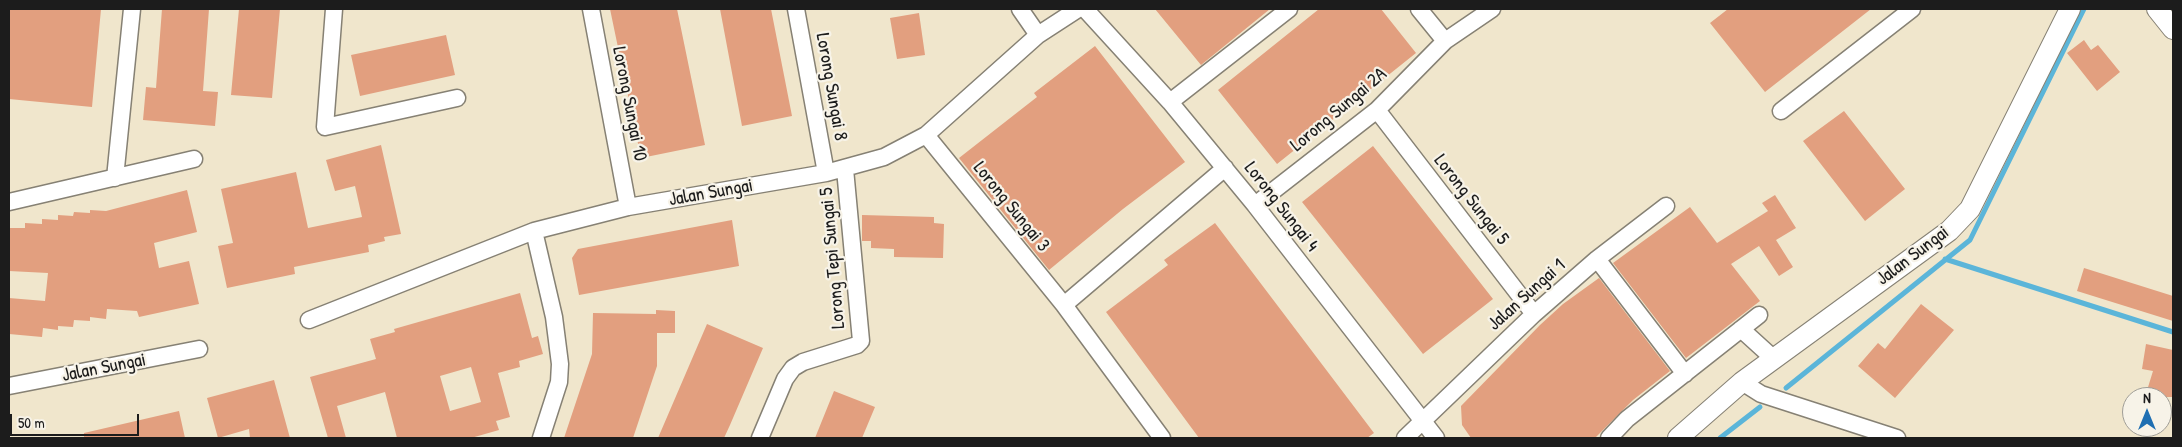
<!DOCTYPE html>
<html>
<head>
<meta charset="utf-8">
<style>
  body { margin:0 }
  #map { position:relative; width:2182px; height:447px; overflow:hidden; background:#f0e6cc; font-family:"Patrick Hand",sans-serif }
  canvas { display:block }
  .frame { position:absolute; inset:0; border:10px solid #1c1c1c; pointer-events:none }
  .north { position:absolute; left:2122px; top:387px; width:50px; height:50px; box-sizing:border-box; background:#f7f3e8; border:1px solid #9f9d96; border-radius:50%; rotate:0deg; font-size:14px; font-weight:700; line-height:20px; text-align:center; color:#1c1c1c }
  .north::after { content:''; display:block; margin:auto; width:18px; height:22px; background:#1f6fb2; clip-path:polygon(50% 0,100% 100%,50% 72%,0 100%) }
  .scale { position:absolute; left:10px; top:414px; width:129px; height:22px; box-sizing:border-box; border:2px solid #1c1c1c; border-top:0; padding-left:6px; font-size:15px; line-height:18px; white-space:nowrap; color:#1c1c1c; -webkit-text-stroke:4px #f7f3e8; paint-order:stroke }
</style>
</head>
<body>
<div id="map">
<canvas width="2182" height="447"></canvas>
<div class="frame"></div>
<div class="north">N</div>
<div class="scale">50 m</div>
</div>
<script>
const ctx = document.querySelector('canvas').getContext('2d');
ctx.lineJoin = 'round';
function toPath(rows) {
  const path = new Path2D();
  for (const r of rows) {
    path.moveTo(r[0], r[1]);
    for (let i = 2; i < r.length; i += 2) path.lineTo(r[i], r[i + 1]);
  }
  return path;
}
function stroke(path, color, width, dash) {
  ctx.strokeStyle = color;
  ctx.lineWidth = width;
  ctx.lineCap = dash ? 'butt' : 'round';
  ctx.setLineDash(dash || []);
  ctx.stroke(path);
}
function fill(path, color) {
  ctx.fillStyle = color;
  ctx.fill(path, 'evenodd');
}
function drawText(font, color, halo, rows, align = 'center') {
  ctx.font = font + ' "Patrick Hand",sans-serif';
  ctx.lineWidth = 4.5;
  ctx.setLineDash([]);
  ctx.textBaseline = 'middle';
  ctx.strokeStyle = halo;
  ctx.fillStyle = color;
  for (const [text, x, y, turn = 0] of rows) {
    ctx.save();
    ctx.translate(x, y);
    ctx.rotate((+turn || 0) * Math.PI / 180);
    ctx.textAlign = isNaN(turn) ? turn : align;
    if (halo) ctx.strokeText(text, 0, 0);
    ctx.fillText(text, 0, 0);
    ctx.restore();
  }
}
const stream = toPath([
  [1945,259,2173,332],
  [1786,388,1970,240,2084,9],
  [1720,438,1760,407]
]);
const building = toPath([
  [9,9,101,9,92,107,9,99],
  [162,9,209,9,203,91,218,92,215,126,143,120,146,87,156,88],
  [239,9,280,9,272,98,231,95],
  [610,9,677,9,705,145,641,158],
  [720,9,771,9,792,116,742,126],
  [1155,9,1270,9,1201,65],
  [1319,9,1381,9,1416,53,1277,164,1218,90],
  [1728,9,1871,9,1765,92,1710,23],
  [919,13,925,55,897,59,890,18],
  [446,35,455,75,360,96,351,55],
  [2084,40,2091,50,2098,45,2120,72,2097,91,2067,53],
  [1095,46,1185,162,1123,209,1049,270,959,158,1037,97,1034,93],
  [1844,111,1905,189,1865,221,1803,141],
  [381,145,401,234,384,237,385,241,368,245,369,252,294,267,295,274,227,288,218,246,233,243,221,189,296,172,308,228,362,217,355,186,335,191,326,160],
  [1373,146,1493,299,1423,354,1302,202],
  [187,190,197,232,154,243,159,268,189,261,199,304,139,317,137,311,107,309,106,319,90,317,90,321,74,320,73,327,58,326,58,330,43,328,42,337,9,334,9,298,45,301,48,273,9,271,9,228,25,228,25,223,42,224,42,219,58,220,58,215,73,216,74,212,90,213,90,210,106,211],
  [1775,195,1796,228,1776,240,1793,267,1779,276,1759,246,1731,264,1760,301,1686,358,1613,263,1690,207,1717,243,1768,211,1762,203],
  [862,215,934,217,934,223,944,224,943,258,894,257,894,249,871,248,871,241,862,241],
  [732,220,739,266,579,295,572,258,578,249],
  [1215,223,1374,433,1367,438,1199,438,1106,312,1168,265,1164,260],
  [2084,268,2173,296,2173,321,2077,291],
  [1599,278,1670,371,1633,400,1595,438,1471,438,1462,425,1461,406,1540,325,1563,304],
  [520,293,532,338,538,336,543,354,519,361,520,367,498,373,510,417,496,421,499,430,471,438,397,438,385,392,337,406,346,438,328,438,310,377,376,359,370,339,395,332,394,329],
  [471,367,481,402,450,411,440,376],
  [1921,304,1954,330,1895,398,1858,366,1878,343,1885,349],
  [656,310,675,311,675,333,657,333,657,366,633,438,564,438,592,354,593,313,656,314],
  [707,324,763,348,730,425,724,438,658,438],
  [2146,344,2173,350,2173,397,2145,397,2153,371,2142,369],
  [274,380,290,438,250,438,249,429,218,438,207,398],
  [834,391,875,407,862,438,815,438],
  [179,411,185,438,84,438,84,433]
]);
const minor = toPath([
  [334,9,325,127,457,98],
  [591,9,628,207],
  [796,9,826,173],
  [1020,9,1038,35],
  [1085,9,1170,102,1255,205,1436,438],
  [1419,9,1445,41],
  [1170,102,1289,9],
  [1377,110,1534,314],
  [1781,111,1912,9],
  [926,135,1064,305,1162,438],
  [115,178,132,9],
  [9,202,194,159],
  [1255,205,1377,110,1445,41,1492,9],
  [534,231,554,317,560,364,559,382,541,438],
  [1597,259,1685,374],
  [1064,305,1225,168],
  [309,320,534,231,628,207,826,173,884,157,926,135,1038,35,1078,9],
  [1741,329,1774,359],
  [1742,382,1761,394,1897,438],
  [9,386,199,349],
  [760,438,785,379,793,368,803,362,857,345,861,341,845,169],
  [1405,438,1534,314,1597,259,1666,206],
  [1609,438,1627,419,1759,315]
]);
const tertiary = toPath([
  [2157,9,2173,29],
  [1678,438,1742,382,1949,231,1970,209,2070,9]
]);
const streetNames = [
  ["Lorong Sungai 8",831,87,80],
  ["Lorong Sungai 10",629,104,79],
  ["Lorong Sungai 2A",1339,110,-40],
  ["Jalan Sungai",711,193,-10],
  ["Lorong Sungai 5",1471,200,52],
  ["Lorong Sungai 3",1011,207,51],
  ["Lorong Sungai 4",1281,207,52],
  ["Jalan Sungai",1913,256,-37],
  ["Lorong Tepi Sungai 5",833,258,-95],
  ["Jalan Sungai 1",1527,295,-42],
  ["Jalan Sungai",104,368,-11]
];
stroke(stream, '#5bb5d9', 5);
fill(building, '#e29f7f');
stroke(minor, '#868174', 19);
stroke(tertiary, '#868174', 22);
stroke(minor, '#fff', 16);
stroke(tertiary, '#fff', 20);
drawText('19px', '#1c1c1c', '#f7f3e8', streetNames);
</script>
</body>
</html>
